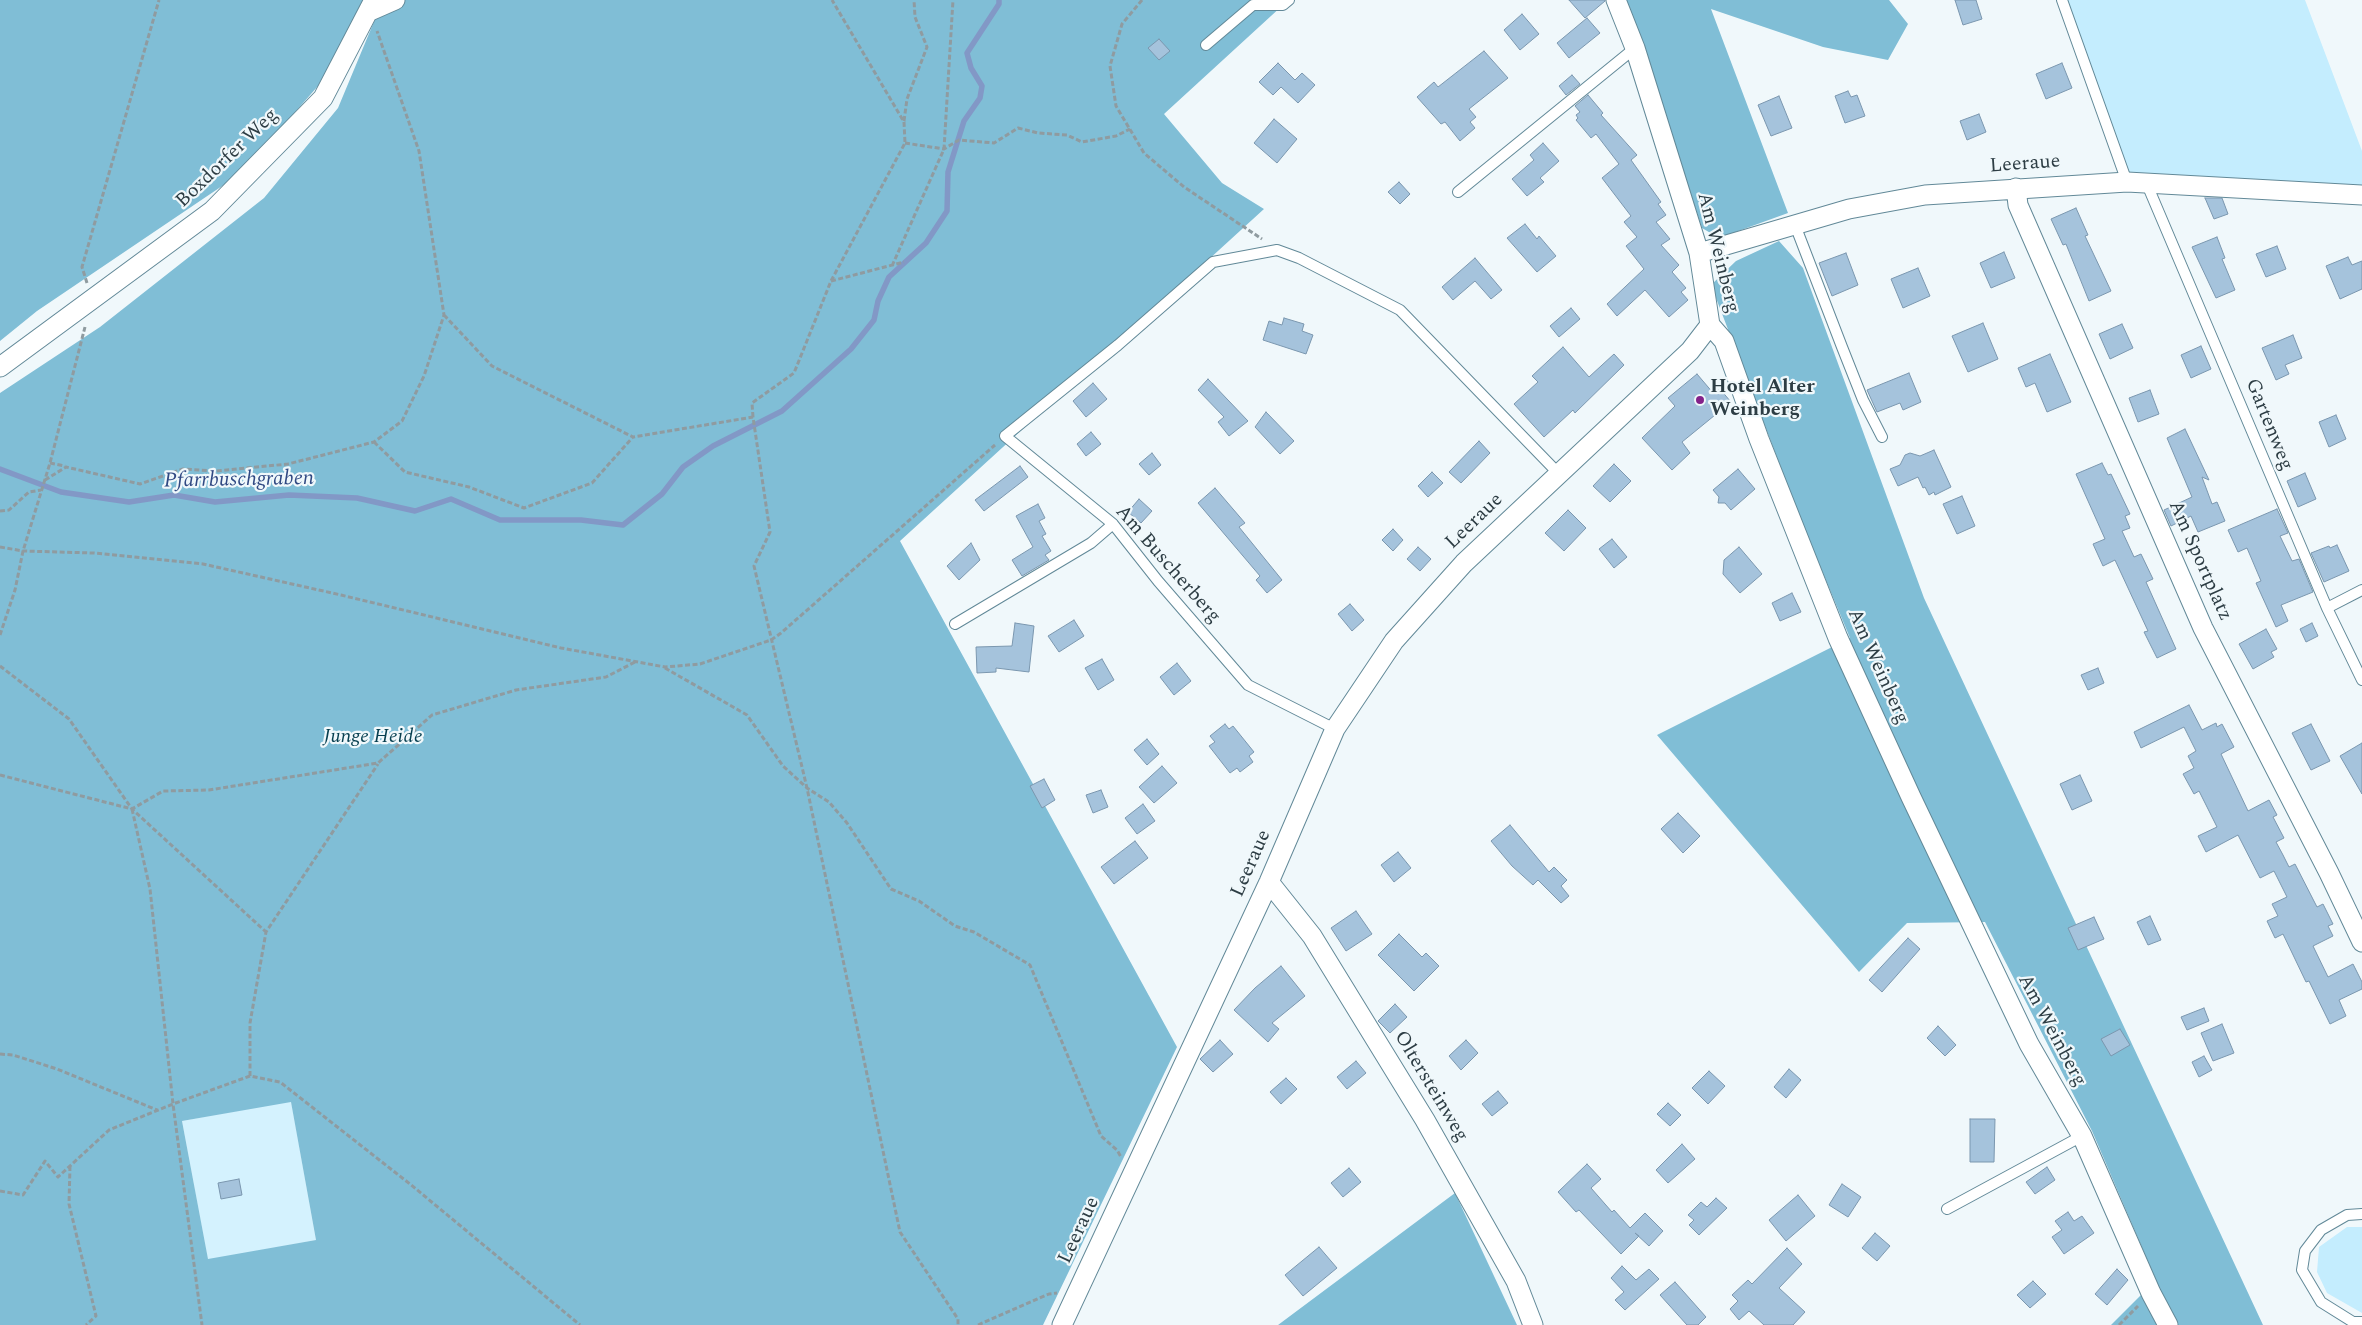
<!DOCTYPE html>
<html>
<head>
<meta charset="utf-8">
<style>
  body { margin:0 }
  canvas { display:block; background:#f0f8fb }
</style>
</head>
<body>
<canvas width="2362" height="1325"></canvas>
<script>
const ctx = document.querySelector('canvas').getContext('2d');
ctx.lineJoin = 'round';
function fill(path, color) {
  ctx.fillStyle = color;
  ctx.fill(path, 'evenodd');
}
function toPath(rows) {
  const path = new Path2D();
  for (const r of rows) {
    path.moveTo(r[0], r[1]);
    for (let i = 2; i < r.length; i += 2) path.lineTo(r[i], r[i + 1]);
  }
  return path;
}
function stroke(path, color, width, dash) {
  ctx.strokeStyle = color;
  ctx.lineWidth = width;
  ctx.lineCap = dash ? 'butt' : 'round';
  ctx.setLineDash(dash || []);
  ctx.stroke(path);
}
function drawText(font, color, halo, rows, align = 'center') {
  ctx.font = font + ' Spectral,serif';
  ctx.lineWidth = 4.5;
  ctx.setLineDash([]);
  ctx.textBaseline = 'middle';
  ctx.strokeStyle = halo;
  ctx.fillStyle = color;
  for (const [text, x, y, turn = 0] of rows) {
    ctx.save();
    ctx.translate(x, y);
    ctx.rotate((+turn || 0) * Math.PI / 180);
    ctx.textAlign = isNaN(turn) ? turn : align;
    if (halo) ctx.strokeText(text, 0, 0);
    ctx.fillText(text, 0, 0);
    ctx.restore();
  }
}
const built = toPath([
  [291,1101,316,1240,208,1260,182,1121]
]);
const green = toPath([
  [2067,0,2305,0,2362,151,2362,188,2127,172],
  [2347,1227,2362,1227,2362,1313,2327,1293,2317,1272,2319,1247]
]);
const forest = toPath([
  [0,0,364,0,359,13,318,86,268,143,231,180,37,311,0,341],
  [383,0,1278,0,1283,5,1164,114,1222,183,1264,209,900,541,1177,1047,1043,1325,0,1325,0,393,100,327,264,198,338,108],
  [291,1102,316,1240,208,1259,182,1121],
  [1623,0,1889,0,1908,24,1888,60,1823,47,1711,9,1788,213,1719,238,1702,228,1644,52],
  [1779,241,1803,268,1924,598,2263,1325,2111,1325,2156,1280,2092,1131,1985,922,1907,923,1859,972,1657,735,1850,638,1803,525,1711,285,1736,261],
  [1455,1193,1517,1325,1278,1325]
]);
const stream = toPath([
  [0,469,61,492,129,502,174,495,215,502,289,495,357,498,415,511,451,499,500,520,581,520,623,525,662,494,683,467,713,446,782,411,851,349,874,320,878,301,889,277,926,243,947,211,948,172,964,121,980,98,982,86,971,68,967,53,999,4,999,0]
]);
const building = toPath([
  [1569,0,1605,0,1605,1,1585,18,1569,0],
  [1955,0,1976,0,1982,19,1963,25,1955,0],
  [1522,14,1539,34,1520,50,1504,30,1522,14],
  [1587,18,1600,33,1569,58,1557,43,1587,18],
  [1159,39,1170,51,1159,60,1148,48,1159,39],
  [1484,51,1508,78,1469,109,1476,117,1470,122,1475,128,1460,141,1445,122,1441,124,1417,97,1434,82,1438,87,1484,51],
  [1278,63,1295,80,1302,73,1315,85,1298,103,1281,87,1273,95,1259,82,1278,63],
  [2062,63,2072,88,2046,99,2036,74,2062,63],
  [1572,75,1580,84,1566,95,1559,86,1572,75],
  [1848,91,1851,97,1857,95,1865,116,1845,123,1835,96,1848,91],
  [1588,95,1603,113,1601,115,1637,155,1631,160,1661,202,1658,204,1666,215,1656,222,1670,239,1661,245,1679,265,1672,272,1686,288,1681,292,1688,300,1669,317,1645,290,1617,316,1607,304,1644,269,1626,246,1637,237,1624,222,1631,216,1602,178,1619,164,1596,134,1591,138,1576,120,1578,118,1576,115,1580,112,1575,106,1588,95],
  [1779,96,1792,128,1771,136,1758,105,1779,96],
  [1979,114,1986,132,1967,140,1960,121,1979,114],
  [1274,119,1297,139,1277,163,1254,143,1274,119],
  [1543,143,1559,161,1540,178,1544,182,1527,196,1512,179,1534,160,1530,155,1543,143],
  [1399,182,1410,194,1400,204,1388,192,1399,182],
  [2205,198,2222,198,2228,214,2214,219,2205,198],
  [2076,208,2088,235,2085,236,2111,291,2089,301,2066,244,2063,245,2051,219,2076,208],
  [1525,224,1537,239,1539,236,1556,256,1537,272,1507,238,1525,224],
  [2217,237,2225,258,2222,259,2235,290,2216,298,2192,247,2217,237],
  [2277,246,2286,269,2266,277,2256,254,2277,246],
  [2004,252,2015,278,1991,288,1980,263,2004,252],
  [1846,253,1858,285,1832,296,1819,263,1846,253],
  [2348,257,2352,265,2362,261,2362,289,2340,299,2326,266,2348,257],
  [1475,258,1502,290,1491,299,1475,281,1453,300,1442,287,1475,258],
  [1918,268,1930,296,1903,308,1891,279,1918,268],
  [1571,308,1580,319,1559,337,1550,326,1571,308],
  [1284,318,1304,324,1302,331,1313,335,1306,354,1263,340,1269,321,1282,325,1284,318],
  [1983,323,1998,359,1968,372,1952,336,1983,323],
  [2122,324,2133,348,2110,359,2099,334,2122,324],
  [2293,335,2302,358,2285,365,2289,374,2276,380,2262,348,2293,335],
  [2201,346,2211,369,2191,378,2181,355,2201,346],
  [1563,347,1589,377,1614,354,1624,365,1575,413,1573,410,1544,437,1514,404,1538,382,1532,376,1563,347],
  [2050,354,2071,402,2047,412,2035,383,2026,387,2018,368,2050,354],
  [1909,373,1921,402,1903,410,1900,403,1877,412,1867,390,1909,373],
  [1697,374,1714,394,1720,389,1731,402,1682,442,1690,453,1672,470,1642,438,1675,406,1668,398,1697,374],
  [1208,379,1248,421,1229,436,1218,422,1224,417,1198,390,1208,379],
  [1093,383,1107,399,1086,417,1073,401,1093,383],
  [2150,390,2159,414,2138,422,2129,398,2150,390],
  [1266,412,1294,441,1280,454,1255,427,1266,412],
  [2336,415,2346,439,2329,447,2319,422,2336,415],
  [2185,429,2209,480,2202,477,2212,504,2217,502,2225,521,2198,532,2191,516,2171,526,2164,510,2192,497,2167,438,2185,429],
  [1091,432,1101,444,1086,456,1077,444,1091,432],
  [1479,441,1490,453,1461,483,1449,472,1479,441],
  [1934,450,1951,487,1935,495,1934,492,1929,495,1925,487,1923,488,1918,477,1898,486,1890,469,1900,465,1905,455,1910,453,1920,456,1934,450],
  [1152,453,1161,465,1149,475,1139,464,1152,453],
  [2102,463,2108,475,2111,474,2130,514,2125,516,2130,528,2122,531,2134,557,2141,554,2153,579,2146,582,2176,649,2157,658,2144,632,2148,631,2115,560,2103,566,2093,544,2105,539,2076,474,2102,463],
  [1614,464,1631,481,1610,502,1593,486,1614,464],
  [1020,466,1028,477,984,511,975,500,1020,466],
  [1738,469,1755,489,1731,510,1725,503,1718,503,1719,497,1713,490,1738,469],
  [1432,472,1443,483,1428,497,1418,486,1432,472],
  [2305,473,2316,499,2298,507,2287,481,2305,473],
  [1215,488,1245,523,1239,527,1282,580,1267,593,1256,580,1260,576,1198,503,1215,488],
  [1962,496,1975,526,1957,534,1943,504,1962,496],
  [1139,499,1152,511,1141,523,1128,512,1139,499],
  [1038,504,1045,518,1039,521,1046,534,1042,536,1051,551,1045,555,1049,560,1022,576,1012,560,1033,547,1016,516,1038,504],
  [2277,509,2288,533,2280,536,2292,561,2299,559,2313,592,2281,605,2288,621,2276,627,2256,583,2261,581,2247,548,2238,552,2228,530,2277,509],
  [1568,510,1586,528,1564,551,1545,533,1568,510],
  [1393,529,1403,540,1393,551,1382,540,1393,529],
  [1612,539,1627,557,1614,568,1599,549,1612,539],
  [971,543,980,560,959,580,947,566,971,543],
  [2337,545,2349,571,2324,582,2311,553,2329,546,2330,548,2337,545],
  [1418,547,1431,559,1420,571,1407,559,1418,547],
  [1739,547,1762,574,1740,593,1723,574,1724,560,1739,547],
  [1792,593,1801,612,1780,621,1772,603,1792,593],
  [1350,604,1364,620,1352,631,1338,614,1350,604],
  [1074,620,1084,636,1059,652,1048,636,1074,620],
  [1015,623,1034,626,1029,672,996,668,996,672,977,673,976,647,1012,646,1015,623],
  [2312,623,2318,636,2306,642,2300,629,2312,623],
  [2266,629,2277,649,2271,652,2274,657,2253,669,2239,644,2266,629],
  [1102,659,1114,680,1098,690,1085,668,1102,659],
  [1177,663,1191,681,1174,695,1160,677,1177,663],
  [2098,668,2104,683,2088,690,2081,675,2098,668],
  [2189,705,2202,730,2216,723,2217,727,2222,724,2234,747,2221,754,2248,811,2269,800,2277,815,2273,817,2284,838,2276,842,2283,855,2289,867,2295,864,2317,907,2323,904,2333,924,2328,926,2333,936,2313,946,2328,977,2353,964,2362,982,2362,989,2339,1000,2346,1016,2330,1024,2309,981,2306,982,2283,934,2275,938,2267,921,2278,916,2272,904,2287,897,2274,871,2260,878,2238,835,2206,852,2198,836,2217,827,2199,791,2194,794,2183,774,2194,768,2188,756,2196,751,2184,727,2141,748,2134,732,2189,705],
  [1225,724,1229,729,1233,726,1254,752,1249,756,1253,762,1240,772,1237,768,1230,773,1209,746,1215,742,1210,736,1225,724],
  [2311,724,2330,761,2311,770,2292,733,2311,724],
  [1147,739,1159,754,1147,765,1134,750,1147,739],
  [2362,743,2362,794,2340,756,2362,743],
  [1162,766,1177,783,1154,803,1139,787,1162,766],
  [2080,775,2092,801,2072,810,2060,784,2080,775],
  [1044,779,1055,800,1042,808,1030,786,1044,779],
  [1101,790,1108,807,1093,813,1086,795,1101,790],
  [1143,804,1155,821,1137,834,1125,818,1143,804],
  [1678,813,1700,836,1683,853,1661,829,1678,813],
  [1510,825,1549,872,1554,867,1567,880,1561,886,1569,896,1561,903,1538,880,1533,885,1512,866,1491,841,1510,825],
  [1135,841,1148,858,1114,884,1101,867,1135,841],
  [1398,852,1411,868,1394,882,1381,865,1398,852],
  [1356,911,1372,934,1346,951,1331,928,1356,911],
  [2150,916,2161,940,2148,945,2137,922,2150,916],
  [2094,917,2104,939,2078,950,2068,928,2094,917],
  [1399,934,1422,957,1426,953,1439,966,1414,991,1378,955,1399,934],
  [1908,938,1920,949,1882,992,1869,980,1908,938],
  [1281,966,1305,996,1272,1023,1279,1029,1268,1042,1234,1010,1255,988,1281,966],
  [1395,1004,1407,1017,1390,1033,1378,1021,1395,1004],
  [2204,1008,2209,1021,2187,1030,2181,1017,2204,1008],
  [2222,1024,2234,1053,2213,1061,2201,1033,2222,1024],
  [1938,1026,1956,1045,1945,1056,1927,1038,1938,1026],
  [2120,1029,2130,1045,2111,1056,2101,1039,2120,1029],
  [1220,1040,1233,1054,1213,1072,1200,1059,1220,1040],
  [1466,1040,1478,1053,1461,1070,1449,1056,1466,1040],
  [2204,1056,2212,1070,2199,1077,2192,1062,2204,1056],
  [1356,1061,1366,1073,1347,1089,1337,1077,1356,1061],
  [1789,1069,1801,1080,1786,1098,1774,1087,1789,1069],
  [1709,1071,1725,1086,1708,1104,1692,1088,1709,1071],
  [1286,1078,1297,1089,1281,1104,1270,1092,1286,1078],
  [1498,1091,1508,1103,1492,1116,1482,1104,1498,1091],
  [1668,1103,1681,1115,1670,1126,1657,1114,1668,1103],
  [1970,1119,1995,1119,1994,1162,1970,1162,1970,1119],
  [1682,1144,1695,1159,1668,1183,1656,1170,1682,1144],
  [1587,1164,1601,1179,1591,1188,1612,1212,1614,1210,1630,1228,1645,1213,1663,1231,1649,1246,1635,1233,1639,1236,1621,1254,1579,1210,1576,1212,1558,1192,1587,1164],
  [2047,1167,2055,1180,2035,1194,2026,1182,2047,1167],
  [1349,1168,1361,1182,1343,1197,1331,1183,1349,1168],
  [239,1179,242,1195,221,1199,218,1183,239,1179],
  [1842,1184,1861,1197,1848,1217,1829,1205,1842,1184],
  [1798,1195,1815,1216,1786,1241,1769,1220,1798,1195],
  [1716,1198,1727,1208,1699,1235,1689,1225,1694,1220,1688,1215,1701,1202,1707,1207,1716,1198],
  [2068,1212,2074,1221,2082,1216,2094,1233,2064,1254,2052,1237,2062,1230,2055,1221,2068,1212],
  [1875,1233,1890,1246,1877,1261,1862,1248,1875,1233],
  [1319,1247,1337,1268,1303,1296,1285,1275,1319,1247],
  [1787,1248,1802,1264,1779,1288,1805,1312,1793,1325,1764,1325,1749,1311,1739,1320,1730,1309,1738,1301,1732,1295,1748,1280,1752,1284,1787,1248],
  [1622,1266,1636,1280,1649,1269,1659,1279,1625,1310,1615,1300,1624,1292,1611,1278,1622,1266],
  [2117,1269,2128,1280,2107,1305,2095,1294,2117,1269],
  [2033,1281,2046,1294,2030,1308,2017,1295,2033,1281],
  [1675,1282,1706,1317,1698,1325,1687,1325,1660,1295,1675,1282]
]);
const path = toPath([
  [1142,0,1122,24,1110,66,1116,106,1144,153,1184,187,1262,239],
  [904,121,907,99,927,47,915,17,914,0],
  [905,143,944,149,959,140,994,143,1018,128,1038,133,1067,135,1082,142,1116,136,1130,129],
  [892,266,944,149,953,0],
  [831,281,904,262],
  [87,283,82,267,159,0],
  [444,315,492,366,633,437,753,417,770,532,754,566,807,788,900,1232,958,1319,958,1325],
  [753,417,752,403,794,373,831,281,905,143,904,122,832,0],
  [374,442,405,472,469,487,524,508,592,483,633,437],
  [50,463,65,466],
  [45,480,66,467,140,484,183,469,216,471,288,464,374,442,402,421,424,376,444,315,419,151,377,31],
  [0,511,9,510,29,492,41,490],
  [0,547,23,551,94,553,203,564,341,595,561,648,665,667,700,664,771,640,781,633,995,445],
  [0,635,15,590,23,551,50,463,85,327],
  [0,666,69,719,132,809,266,932],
  [665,668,747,715,783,766,807,788,829,802,847,823,891,889,919,901,955,926,974,932,1030,965,1101,1136,1117,1150,1121,1157],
  [0,775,132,809,163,791,209,790,378,763,432,715,516,690,606,677,635,662],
  [132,809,150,889,173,1104,202,1325],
  [0,1054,13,1055,57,1069,157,1110],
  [250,1076,250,1023,266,932,378,764],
  [70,1166,69,1204,96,1316,86,1325],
  [0,1191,23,1195,45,1161,58,1177,109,1130,173,1104,250,1076,280,1082,410,1184,580,1325],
  [978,1325,1049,1294,1057,1293],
  [2119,1325,2138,1306]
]);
const lane = toPath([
  [2062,0,2127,182],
  [1206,45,1253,5,1283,5,1289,0],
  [2146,182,2327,608,2362,680],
  [1458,192,1635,48],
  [1795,225,1842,347,1863,400,1882,437],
  [2327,608,2362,590],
  [955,624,1091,543,1113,524],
  [1335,729,1248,685,1158,581,1113,524,1005,436,1118,345,1213,262,1277,250,1299,258,1400,310,1558,473],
  [1947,1209,2082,1136],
  [2362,1214,2347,1215,2321,1230,2305,1251,2302,1270,2321,1302,2353,1322,2362,1322]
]);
const street = toPath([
  [1616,0,1635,48,1699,253,1710,325,1724,341,1759,439,1838,638,1911,797,2029,1044,2082,1136,2151,1293,2168,1325],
  [370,11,395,0],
  [2016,188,2018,205,2203,628,2329,873,2362,942],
  [1699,253,1849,209,1925,195,2127,182,2362,195],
  [0,367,212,211,323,98,374,0],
  [1269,882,1312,936,1425,1120,1516,1281,1533,1325],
  [1062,1325,1269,882,1335,729,1394,641,1464,563,1690,351,1710,325]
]);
const markers = [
  [1700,400,5,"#84218a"]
];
const streetNames = [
  ["Boxdorfer Weg",228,159,-44],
  ["Leeraue",2025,165,-4],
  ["Am Weinberg",1717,253,76],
  ["Gartenweg",2268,425,68],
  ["Leeraue",1475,522,-44],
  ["Am Sportplatz",2199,561,66],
  ["Am Buscherberg",1167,565,49],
  ["Am Weinberg",1877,667,66],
  ["Leeraue",1252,864,-66],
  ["Am Weinberg",2051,1031,62],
  ["Oltersteinweg",1430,1087,59],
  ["Leeraue",1080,1231,-65]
];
const poiNames = [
  ["Hotel Alter",1710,388],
  ["Weinberg",1710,411]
];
const parkNames = [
  ["Junge Heide",373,738]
];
const waterNames = [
  ["Pfarrbuschgraben",239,481,-1]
];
fill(built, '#d4f2fe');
fill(green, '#c4edfe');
fill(forest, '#80bed6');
stroke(stream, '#8298c6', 5.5);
fill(building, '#a5c3dc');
stroke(building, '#7b97af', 1);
stroke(lane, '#628998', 12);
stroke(street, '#628998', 21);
stroke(path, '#8f9ba0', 3, [5, 2.5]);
stroke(lane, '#fff', 10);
stroke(street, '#fff', 19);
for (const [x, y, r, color] of markers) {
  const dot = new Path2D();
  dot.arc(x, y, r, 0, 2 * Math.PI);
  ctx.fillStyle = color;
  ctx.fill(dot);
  stroke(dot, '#f0f8fb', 2);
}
drawText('20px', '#2d3d44', '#f0f8fb', streetNames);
drawText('bold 20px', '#2d3d44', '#f0f8fb', poiNames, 'left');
drawText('italic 20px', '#063f50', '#f0f8fb', parkNames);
drawText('italic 21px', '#304983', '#f0f8fb', waterNames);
</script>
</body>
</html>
